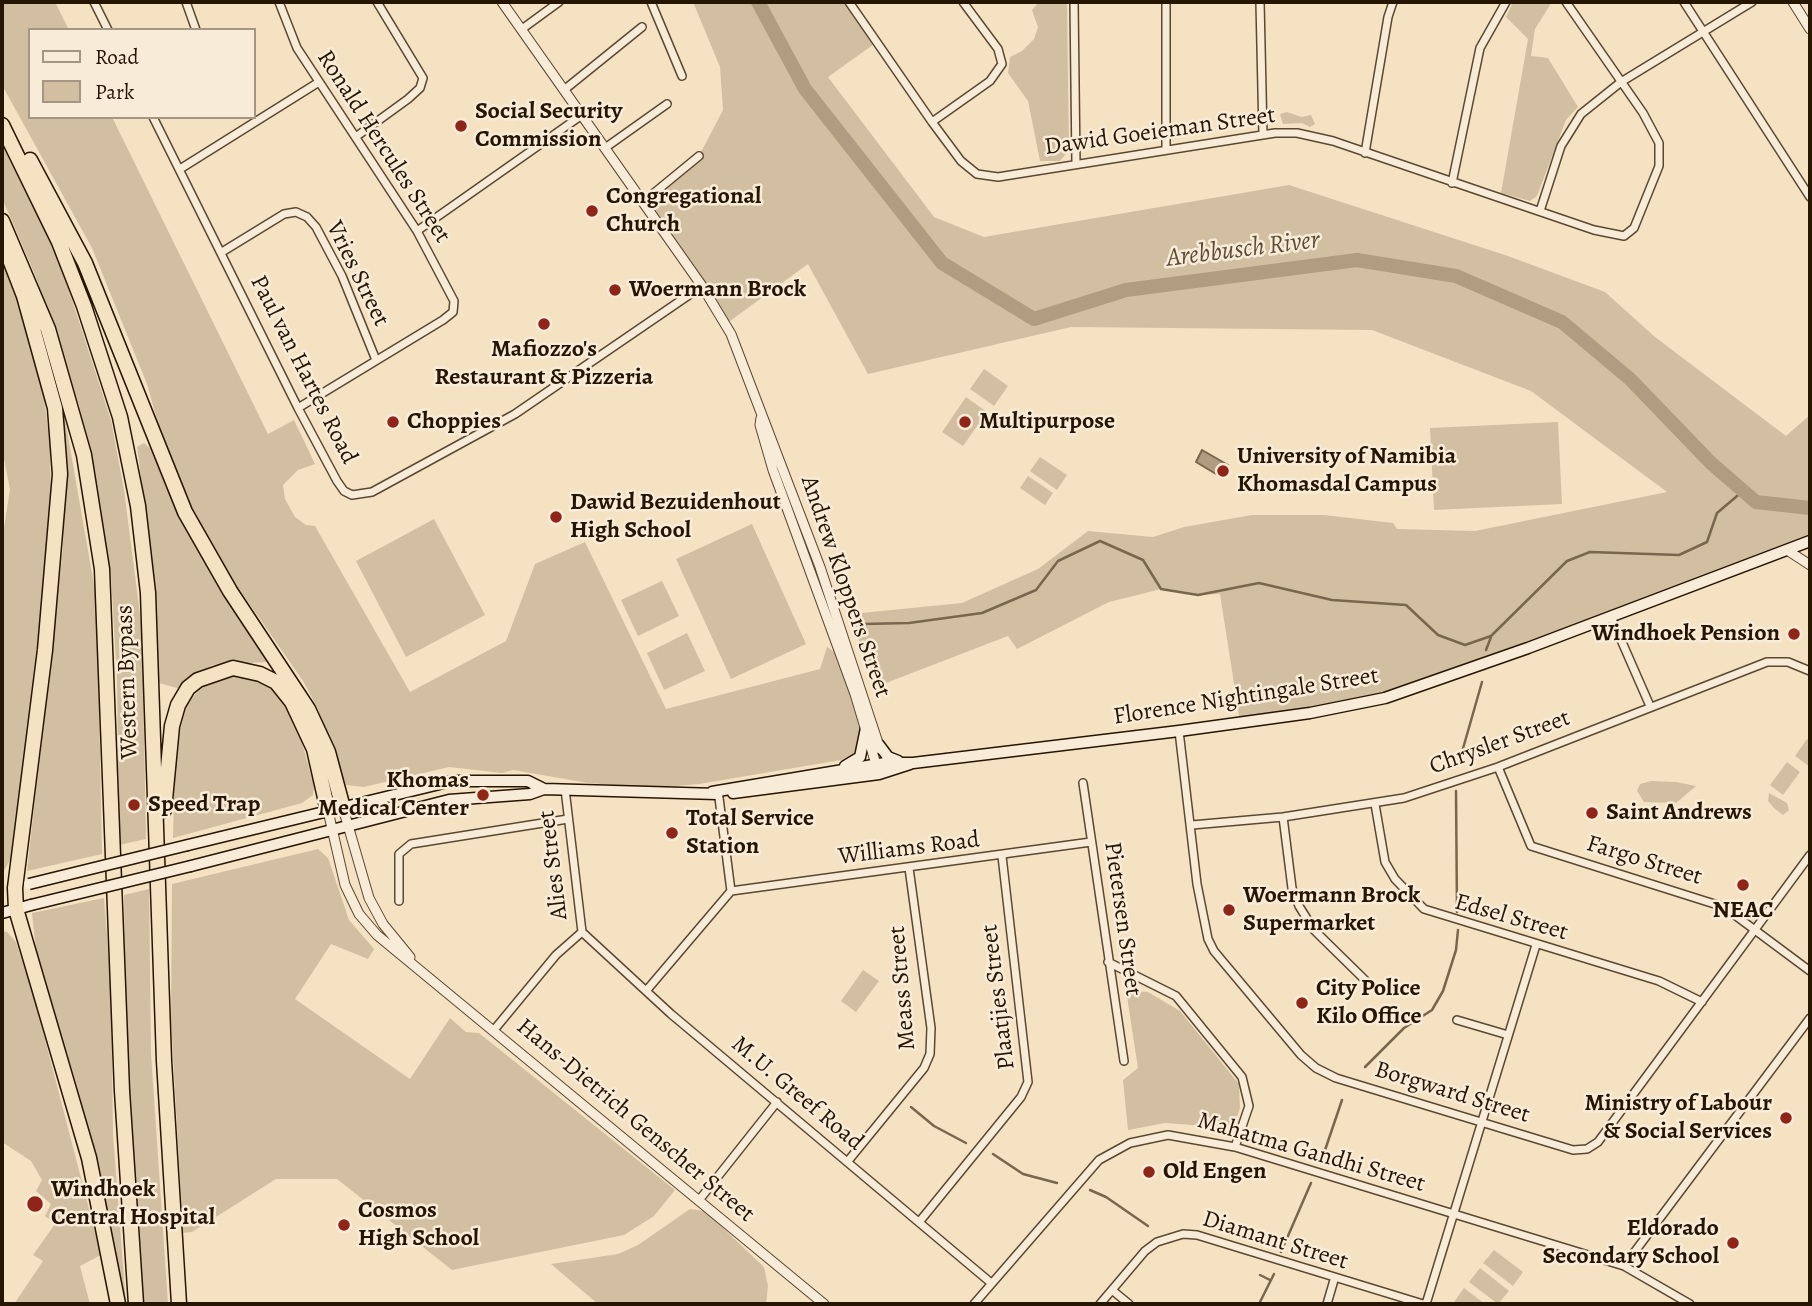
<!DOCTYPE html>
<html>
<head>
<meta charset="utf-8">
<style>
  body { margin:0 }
  #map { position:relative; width:1812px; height:1306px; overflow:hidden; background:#f5e2c3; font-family:Alegreya,serif }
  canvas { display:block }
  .frame { position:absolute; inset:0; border:4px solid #261500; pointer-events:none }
  .legend { position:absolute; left:28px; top:28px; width:228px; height:91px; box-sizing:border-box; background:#f8ecd8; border:2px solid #a49682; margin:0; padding:9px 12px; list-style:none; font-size:21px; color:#261500 }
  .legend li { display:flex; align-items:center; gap:14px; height:35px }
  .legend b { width:35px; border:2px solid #a49682 }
</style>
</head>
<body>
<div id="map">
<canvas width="1812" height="1306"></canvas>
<div class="frame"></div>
<ul class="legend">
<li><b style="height:9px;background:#f8ecd8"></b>Road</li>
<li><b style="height:19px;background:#d2bfa2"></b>Park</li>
</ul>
</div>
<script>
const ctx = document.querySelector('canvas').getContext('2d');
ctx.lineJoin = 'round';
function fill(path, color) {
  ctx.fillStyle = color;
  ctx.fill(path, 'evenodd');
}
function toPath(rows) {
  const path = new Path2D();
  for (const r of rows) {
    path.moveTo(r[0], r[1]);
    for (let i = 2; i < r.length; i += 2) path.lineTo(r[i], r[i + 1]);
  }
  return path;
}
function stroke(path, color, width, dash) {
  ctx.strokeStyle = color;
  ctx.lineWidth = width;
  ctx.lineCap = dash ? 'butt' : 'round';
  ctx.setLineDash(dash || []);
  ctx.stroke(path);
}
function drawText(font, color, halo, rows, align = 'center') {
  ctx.font = font + ' Alegreya,serif';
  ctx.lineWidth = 5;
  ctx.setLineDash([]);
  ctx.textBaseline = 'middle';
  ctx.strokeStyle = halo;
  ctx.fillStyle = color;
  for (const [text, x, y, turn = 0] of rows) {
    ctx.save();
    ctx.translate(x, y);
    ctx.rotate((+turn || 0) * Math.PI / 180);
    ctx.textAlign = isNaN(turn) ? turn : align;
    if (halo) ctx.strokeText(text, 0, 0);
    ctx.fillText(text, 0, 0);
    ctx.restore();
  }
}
const green = toPath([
  [2,2,55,2,69,30,30,30,30,117,112,117,268,434,294,420,315,464,298,470,283,485,285,499,295,517,306,525,315,526,410,692,506,641,535,564,585,542,666,709,820,669,827,647,837,654,860,726,860,744,853,754,841,760,699,784,653,788,588,783,513,770,502,773,449,767,364,787,346,785,318,709,303,681,216,556,181,487,163,441,147,384,92,248,2,85],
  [693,2,849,2,877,42,828,77,934,217,984,237,1289,185,1508,256,1605,292,1655,337,1786,436,1810,415,1810,541,1425,686,1240,722,1220,594,1198,595,1161,589,1109,602,1017,649,1008,636,873,688,851,614,962,603,1038,569,1088,531,1153,537,1184,527,1252,515,1324,515,1393,523,1397,529,1475,531,1667,492,1531,391,1372,330,1071,327,868,374,808,264,726,324,643,202,699,156,723,110,720,67],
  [1039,2,1067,2,1069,150,1060,161,1040,161,1028,101,1008,73,1010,57,1022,51,1034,39,1038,27,1032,10],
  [1513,2,1552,2,1535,29,1531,56,1548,58,1578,107,1566,120,1537,196,1530,201,1501,193,1528,39,1506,17],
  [1287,112,1302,117,1311,115,1315,124,1310,127,1302,123,1283,124,1280,114],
  [2,139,61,266,111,420,124,490,142,630,146,839,119,845,117,678,111,576,79,405,35,275,2,198],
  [2,255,28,327,42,382,50,446,51,512,44,606,13,855,2,874,2,541,10,489,2,449],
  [984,369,1008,386,994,406,970,389],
  [966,397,987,412,963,446,942,432],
  [59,413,64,413,97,602,102,854,27,871,63,547,64,467],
  [1558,422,1562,504,1434,510,1430,428],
  [144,443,150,448,187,528,268,662,213,665,198,673,180,689,159,683,155,584,137,447],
  [1040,457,1067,475,1057,490,1030,471],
  [1028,476,1053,493,1045,505,1020,488],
  [434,519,485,615,406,657,356,561],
  [752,524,806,644,731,679,676,559],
  [662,581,679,616,638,636,621,600],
  [687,633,705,671,664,690,647,653],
  [241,675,256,679,274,690,286,707,299,732,314,786,313,795,302,803,173,838,175,751,187,702,209,681],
  [1807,739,1810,741,1810,767,1795,756],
  [1787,762,1800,772,1783,795,1770,785],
  [1651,781,1676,782,1696,786,1676,803,1644,802,1637,791,1640,784],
  [1769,793,1787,803,1789,810,1783,815,1775,809,1768,801],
  [318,849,328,858,349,920,374,949,368,959,331,944,295,999,410,1079,450,1018,466,1032,479,1033,675,1190,654,1216,624,1235,452,1270,337,1179,276,1179,192,1232,183,1233,171,1020,172,884],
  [149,889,151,1053,168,1304,141,1304,126,1066,124,895],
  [104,898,111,985,113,1134,126,1304,121,1303,105,1203,78,1090,36,950,32,913],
  [2,931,7,932,16,942,34,997,101,1255,80,1266,90,1304,14,1304,43,1261,33,1255,55,1224,63,1221,53,1222,45,1216,51,1204,36,1191,42,1180,31,1161,2,1142],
  [863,970,879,981,856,1012,841,1001],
  [1126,990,1148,992,1180,1011,1239,1084,1240,1108,1233,1128,1165,1123,1128,1130,1123,1080,1138,1068],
  [690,1209,705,1211,764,1267,768,1286,766,1304,598,1304,551,1264,618,1254,638,1245],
  [1494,1250,1523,1272,1513,1286,1483,1263],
  [1480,1268,1509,1291,1498,1304,1469,1282],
  [1464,1288,1485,1304,1456,1304,1454,1302]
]);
const water = toPath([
  [1202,450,1228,465,1221,477,1196,462,1202,450]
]);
const stream = toPath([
  [863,624,909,623,982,613,1036,590,1058,561,1100,541,1143,560,1161,589,1198,595,1259,583,1332,600,1406,605,1438,635,1465,645,1491,636,1567,561,1590,552,1679,555,1707,542,1717,513,1743,491],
  [1486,650,1491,637],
  [1458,766,1482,682],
  [1456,791,1457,912],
  [1365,1067,1404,1028,1432,1010,1443,991,1456,950,1458,930],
  [911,1107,934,1126,966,1143],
  [993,1154,1023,1174,1057,1183],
  [1322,1159,1342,1100],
  [1090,1190,1106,1197,1148,1226],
  [1281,1252,1311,1183],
  [1260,1275,1270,1280],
  [1259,1304,1274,1274]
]);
const river = toPath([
  [758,2,805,89,942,263,1034,319,1126,290,1357,260,1456,276,1562,322,1630,379,1711,463,1756,502,1810,508]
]);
const minor = toPath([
  [94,2,108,30],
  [186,2,196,30],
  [279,2,297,48,417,231,454,301,453,312,443,320,298,408],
  [651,2,682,76],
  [849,2,932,122,961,161,977,174,998,177,1275,133,1297,133,1333,141,1594,230,1624,236,1634,228,1659,166,1659,143,1643,113,1566,2],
  [1074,2,1076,164],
  [1166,2,1166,150],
  [1260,2,1263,135],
  [1684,2,1810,197],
  [522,29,559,2],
  [564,90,642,27],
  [153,117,298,408,337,481,344,491,352,495,372,492,515,414,702,286],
  [932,122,990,81,1002,64,998,49,963,2],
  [357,136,408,99,420,88,423,78,377,2],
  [605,148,667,104],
  [1365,153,1388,17,1393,2],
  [180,169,319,82],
  [1452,183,1480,48,1506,2],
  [643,202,699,156],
  [1540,211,1561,146,1581,114,1621,82,1752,2],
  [417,231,582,115],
  [222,252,284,214,296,212,307,217,316,227,342,276,376,360],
  [1611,617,1650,706],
  [1179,731,1197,884,1208,939,1214,951,1301,1055,1316,1068,1336,1078,1573,1150,1587,1149,1598,1142,1810,855],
  [1498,767,1531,846,1724,907,1810,971],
  [1083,783,1124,1061],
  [1375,804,1385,862,1395,879,1424,909,1659,981,1702,1002],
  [1283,817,1292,888,1299,906,1314,930,1366,981],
  [1192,825,1283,817,1404,798,1498,767,1767,662,1788,662,1810,671],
  [731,891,1091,842],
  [399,901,399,854,411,844,568,819],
  [582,932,671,1014,990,1282],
  [1108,962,1176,996,1242,1077,1249,1106,1235,1147],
  [646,991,731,891,718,790],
  [1457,1020,1508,1035],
  [494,1030,556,955,582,932,565,789],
  [848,1161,924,1068,930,1054,931,1028,909,868],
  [700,1199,777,1102],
  [920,1221,1021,1097,1028,1082,1002,856],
  [1624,1266,1810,1018],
  [1112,1290,1129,1304],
  [974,1304,1099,1160,1130,1143,1168,1135,1235,1147,1624,1266,1690,1304],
  [1100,1304,1145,1251,1157,1242,1183,1234,1197,1235,1423,1304],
  [1327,1304,1334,1280],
  [1426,1304,1536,945]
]);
const tertiary = toPath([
  [502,2,702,286,731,334,820,567,880,749],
  [1793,2,1810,29],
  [761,418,760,425,773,470,855,694,878,771],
  [1787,550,1810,565],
  [343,808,369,898,383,924,410,957],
  [328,811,345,885,359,914,377,935,824,1304]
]);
const secondary = toPath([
  [879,745,888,757,898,761],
  [845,766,860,757,866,728],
  [712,792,885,763,913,763,1179,731,1310,713,1385,698,1528,648,1810,541],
  [733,793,879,774,910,764],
  [188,845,452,781,528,781,544,789],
  [191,866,449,800,530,794,544,789,717,794],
  [2,913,31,905]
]);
const motorway = toPath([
  [2,125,59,242,84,306,120,417,138,506,148,593,164,1061,179,1304],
  [30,160,85,263,185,512,230,591,308,709,328,752,343,808],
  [2,221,48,329,84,455,102,569,122,1091,136,1304],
  [2,239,24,296,55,408,60,474,45,650,15,888,16,909,89,1158,118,1304],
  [164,810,172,726,178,705,188,688,198,680,233,668,260,674,276,682,292,702,314,749,328,811]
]);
const secondaryBridge = toPath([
  [29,884,188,845],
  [31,905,191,866]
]);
const markers = [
  [461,126,7,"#8f2418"],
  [592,211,7,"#8f2418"],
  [615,290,7,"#8f2418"],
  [544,324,7,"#8f2418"],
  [393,422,7,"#8f2418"],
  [965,422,7,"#8f2418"],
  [1223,471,7,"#8f2418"],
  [556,517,7,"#8f2418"],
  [1794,634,7,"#8f2418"],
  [483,795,7,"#8f2418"],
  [134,805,7,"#8f2418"],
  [1592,813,7,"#8f2418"],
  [672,833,7,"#8f2418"],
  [1743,885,7,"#8f2418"],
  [1229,910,7,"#8f2418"],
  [1302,1003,7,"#8f2418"],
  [1786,1118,7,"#8f2418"],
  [1149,1172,7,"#8f2418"],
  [35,1204,9,"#8f2418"],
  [344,1225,7,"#8f2418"],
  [1733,1243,7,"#8f2418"]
];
const poiNames = [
  ["Social Security",475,112],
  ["Commission",475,140],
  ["Congregational",606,197],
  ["Church",606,225],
  ["Woermann Brock",629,290],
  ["Mafiozzo's",544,350,"center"],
  ["Restaurant & Pizzeria",544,378,"center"],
  ["Choppies",407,422],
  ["Multipurpose",979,422],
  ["University of Namibia",1237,457],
  ["Khomasdal Campus",1237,485],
  ["Dawid Bezuidenhout",570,503],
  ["High School",570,531],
  ["Windhoek Pension",1780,634,"right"],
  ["Khomas",469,781,"right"],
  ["Medical Center",469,809,"right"],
  ["Speed Trap",148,805],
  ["Saint Andrews",1606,813],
  ["Total Service",686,819],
  ["Station",686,847],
  ["Woermann Brock",1243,896],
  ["Supermarket",1243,924],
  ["NEAC",1743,911,"center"],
  ["City Police",1316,989],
  ["Kilo Office",1316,1017],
  ["Ministry of Labour",1772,1104,"right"],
  ["& Social Services",1772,1132,"right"],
  ["Old Engen",1163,1172],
  ["Windhoek",51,1190],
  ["Central Hospital",51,1218],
  ["Cosmos",358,1211],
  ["High School",358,1239],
  ["Eldorado",1719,1229,"right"],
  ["Secondary School",1719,1257,"right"]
];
const streetNames = [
  ["Dawid Goeieman Street",1160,132,-8],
  ["Ronald Hercules Street",383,147,57],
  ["Vries Street",357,274,64],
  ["Paul van Hartes Road",303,370,63],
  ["Andrew Kloppers Street",845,587,71],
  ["Western Bypass",128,682,-92],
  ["Florence Nightingale Street",1246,697,-9],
  ["Chrysler Street",1500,743,-20],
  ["Williams Road",909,849,-7],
  ["Fargo Street",1644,861,17],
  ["Alies Street",554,865,-97],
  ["Edsel Street",1511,918,16],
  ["Pietersen Street",1122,919,82],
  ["Meass Street",903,988,-95],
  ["Plaatjies Street",999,997,-97],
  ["Borgward Street",1452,1093,17],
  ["M.U. Greef Road",797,1094,40],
  ["Hans-Dietrich Genscher Street",635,1121,40],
  ["Mahatma Gandhi Street",1311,1153,16],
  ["Diamant Street",1275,1241,17]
];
const waterNames = [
  ["Arebbusch River",1243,250,-7]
];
fill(green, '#d2bfa2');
fill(water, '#af9c81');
stroke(water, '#78664d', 2);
stroke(stream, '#78664d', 2.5);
stroke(river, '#af9c81', 14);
stroke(minor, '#5a4831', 10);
stroke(tertiary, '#5a4831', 11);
stroke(secondary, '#261500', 13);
stroke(motorway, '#261500', 17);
stroke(minor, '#f8ecd8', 7);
stroke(tertiary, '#f8ecd8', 9);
stroke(secondary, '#f8ecd8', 10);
stroke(motorway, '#f5e2c3', 14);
stroke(secondaryBridge, '#261500', 13, []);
stroke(secondaryBridge, '#f8ecd8', 10);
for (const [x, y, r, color] of markers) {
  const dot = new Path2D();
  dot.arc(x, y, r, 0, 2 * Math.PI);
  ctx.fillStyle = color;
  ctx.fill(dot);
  stroke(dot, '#f8ecd8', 2.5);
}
drawText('bold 24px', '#261500', '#f8ecd8', poiNames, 'left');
drawText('24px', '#261500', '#f8ecd8', streetNames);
drawText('italic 26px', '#5d4b34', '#f8ecd8', waterNames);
</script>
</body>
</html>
